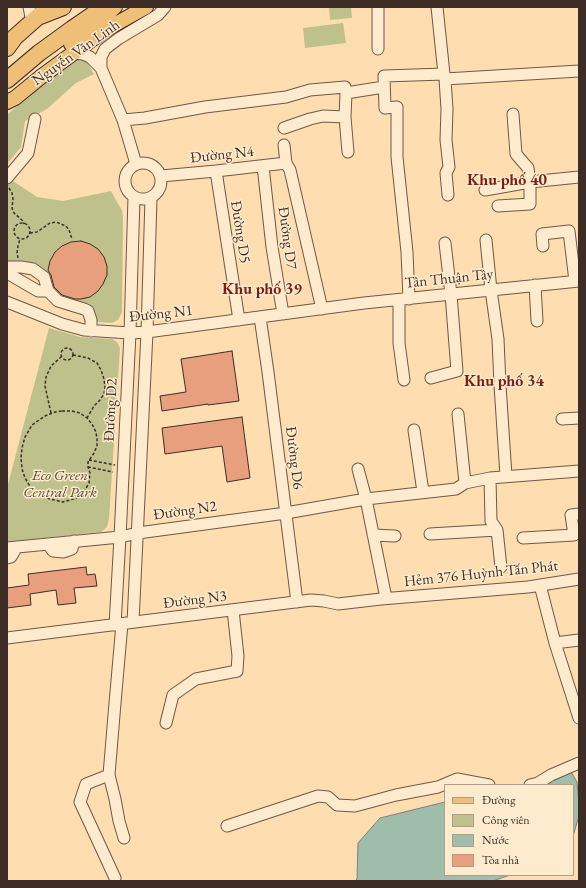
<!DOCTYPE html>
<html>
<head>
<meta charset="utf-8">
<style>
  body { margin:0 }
  #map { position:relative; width:586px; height:888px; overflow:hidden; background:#fedeb0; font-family:"EB Garamond",serif }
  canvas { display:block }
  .frame { position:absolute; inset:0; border:8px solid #3e2d26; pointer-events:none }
  .legend { position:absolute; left:444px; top:784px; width:130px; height:92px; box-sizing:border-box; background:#feeacc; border:1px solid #b19e8a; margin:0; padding:5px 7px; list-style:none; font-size:12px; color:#3e2d26 }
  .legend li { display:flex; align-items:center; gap:8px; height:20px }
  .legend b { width:20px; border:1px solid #b19e8a }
</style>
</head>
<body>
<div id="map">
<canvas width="586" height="888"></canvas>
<div class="frame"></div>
<ul class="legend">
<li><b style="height:5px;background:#efbf78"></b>Đường</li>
<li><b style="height:11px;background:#bfc18c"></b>Công viên</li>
<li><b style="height:11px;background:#a0bcab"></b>Nước</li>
<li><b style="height:11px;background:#e89f7d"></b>Tòa nhà</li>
</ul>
</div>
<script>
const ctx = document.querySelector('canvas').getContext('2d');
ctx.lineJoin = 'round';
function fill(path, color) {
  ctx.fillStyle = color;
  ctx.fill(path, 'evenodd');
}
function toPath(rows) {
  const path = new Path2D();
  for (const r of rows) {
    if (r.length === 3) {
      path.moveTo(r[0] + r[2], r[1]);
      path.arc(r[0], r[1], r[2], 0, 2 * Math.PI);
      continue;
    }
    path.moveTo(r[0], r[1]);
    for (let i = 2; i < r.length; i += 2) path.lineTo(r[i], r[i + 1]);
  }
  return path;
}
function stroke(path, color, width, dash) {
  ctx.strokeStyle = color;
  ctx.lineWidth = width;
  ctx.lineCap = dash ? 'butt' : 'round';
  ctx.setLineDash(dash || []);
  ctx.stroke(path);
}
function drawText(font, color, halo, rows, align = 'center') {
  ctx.font = font + ' "EB Garamond",serif';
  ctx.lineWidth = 3;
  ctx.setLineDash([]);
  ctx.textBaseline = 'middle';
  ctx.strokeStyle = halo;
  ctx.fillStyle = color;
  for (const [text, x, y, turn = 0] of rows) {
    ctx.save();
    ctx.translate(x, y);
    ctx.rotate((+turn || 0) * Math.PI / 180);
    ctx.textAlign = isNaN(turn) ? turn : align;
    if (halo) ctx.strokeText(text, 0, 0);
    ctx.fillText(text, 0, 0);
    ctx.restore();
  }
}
const green = toPath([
  [329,7,351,7,352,18,330,20],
  [343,23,346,43,305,48,303,28],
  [81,52,94,74,76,83,47,109,25,121,21,147,7,164,7,115,53,74],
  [10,179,37,197,63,201,111,191,117,202,122,210,123,218,122,312,118,320,112,323,98,322,82,304,60,295,40,268,7,264,7,183],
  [49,328,80,337,112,339,117,342,120,348,109,519,107,527,101,532,7,542,7,488]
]);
const water = toPath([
  [570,770,577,782,579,803,579,816,573,836,573,785,535,785,570,770],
  [445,802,445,875,510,875,493,881,355,881,357,879,358,843,380,818,445,802]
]);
const building = toPath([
  [81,241,90,244,98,249,104,257,107,266,107,275,103,284,98,291,90,297,81,299,75,299,62,295,54,287,51,275,48,270,50,261,55,252,62,246,71,242,81,241],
  [232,351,239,401,208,405,208,404,162,411,160,396,186,392,181,359,232,351],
  [242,417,250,478,227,482,222,446,165,454,162,428,242,417],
  [86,567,87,575,95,574,97,586,74,588,76,603,58,605,56,590,30,594,31,605,7,608,7,588,29,585,28,574,86,567]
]);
const path = toPath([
  [9,188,12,193,13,199,12,208,14,213,23,221,24,224],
  [22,231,8],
  [30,233,37,232,50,223,56,222,66,226,69,230,72,239],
  [18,258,17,253,18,246,20,239],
  [67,354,6],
  [73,355,88,358,97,363,101,370,104,379,105,387,104,394,100,400,94,406,87,418],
  [62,411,72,411,80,413,87,418,92,424,96,432,97,439,97,446,94,453,88,462,88,467,90,473,89,483,84,492,77,498,63,502,50,499,38,494,31,488,25,478,22,469,21,458,22,448,25,437,32,425,45,416,55,412,62,411],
  [51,413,45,386,46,377,51,366,61,357],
  [89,460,115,465],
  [88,467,113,472]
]);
const minor = toPath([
  [29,7,32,22],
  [378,7,378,49],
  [437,7,444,74,445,79,447,109,446,140,449,167,446,173,448,195],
  [74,53,83,54,90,57,101,68],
  [445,79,579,71],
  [346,93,384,87],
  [123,120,145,118,205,107,286,97,310,90,345,87,346,93,345,117,348,152],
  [284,128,310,119,323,116,345,117],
  [284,145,286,163,290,170,322,309],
  [143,181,18],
  [136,164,123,120,101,68,101,57,105,49,118,39,158,15,165,7],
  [263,166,272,247,283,314],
  [216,171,239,320],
  [161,176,216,171,286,163],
  [7,178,28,153,35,119],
  [485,190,530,182,579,177],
  [498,206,530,204,530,182,528,168,516,154,513,114],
  [486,240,491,290,498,339,500,385,506,476],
  [543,246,542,234,569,231,575,281],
  [7,272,9,267,21,267,33,269,44,277,48,291],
  [7,273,38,291,48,291,58,301,84,309,88,311,91,320,91,331],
  [535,285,537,321],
  [409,299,407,252,397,157,397,107,385,108,384,76,444,74],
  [399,300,399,343,404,380],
  [7,302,62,324,84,330,130,333,147,332,364,303,579,281],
  [260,317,268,372,297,602],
  [431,378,457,371,451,294,445,243],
  [458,414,465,483],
  [562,419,579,418],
  [414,430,423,492],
  [358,469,366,499,386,598],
  [490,478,491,521,497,530,501,567],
  [430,534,497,530],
  [373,535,395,536],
  [523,538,574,535,571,515,579,514],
  [48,544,53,551,63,552,72,549,74,541],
  [7,548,120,537,138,533,286,513,366,499,456,489,465,483,490,478,579,471],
  [7,558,11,557,17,547],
  [540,585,555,643,579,718],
  [133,622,147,332,151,198],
  [122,624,115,703,109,775,115,799,119,821,124,838],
  [115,625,120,537,130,333,134,197],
  [7,638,311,600,324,601,338,604,381,599,528,587,579,579],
  [555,643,579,640],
  [166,723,173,695,196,679,237,671,238,656,233,610],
  [109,775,86,784,80,802,115,878],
  [530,785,538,783,551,775,579,763],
  [227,826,318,796,328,797,337,805,355,806,396,795,438,787,457,779,489,785]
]);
const major = toPath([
  [71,44,99,22,115,7],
  [7,102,15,98,42,76,105,30,146,7]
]);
const highway = toPath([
  [40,16,63,7],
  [7,48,15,37,49,7],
  [7,80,39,53,72,29,104,7]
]);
const streetNames = [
  ["Nguyễn Văn Linh",76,53,-35],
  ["Đường N4",222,155,-6],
  ["Đường D5",240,232,81],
  ["Đường D7",287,238,82],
  ["Tân Thuận Tây",449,279,-6],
  ["Đường N1",161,314,-6],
  ["Đường D2",111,410,-87],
  ["Đường D6",294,458,83],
  ["Đường N2",185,511,-8],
  ["Hẻm 376 Huỳnh Tấn Phát",481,574,-6],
  ["Đường N3",195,600,-7]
];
const parkNames = [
  ["Eco Green",60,476],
  ["Central Park",60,493]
];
const neighbourhoodNames = [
  ["Khu phố 40",507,181],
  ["Khu phố 39",262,290],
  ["Khu phố 34",504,382]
];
fill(green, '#bfc18c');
fill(water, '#a0bcab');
stroke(water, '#798376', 1);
fill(building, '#e89f7d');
stroke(building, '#3e2d26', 1);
stroke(minor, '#6e5948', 13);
stroke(major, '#3e2d26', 16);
stroke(highway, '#3e2d26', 18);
stroke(path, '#3e2d26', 1.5, [3, 2]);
stroke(minor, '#feeacc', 11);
stroke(major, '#efbf78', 14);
stroke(highway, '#efbf78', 16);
drawText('15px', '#3e2d26', '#feeacc', streetNames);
drawText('italic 15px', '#584b3a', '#feeacc', parkNames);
drawText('bold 16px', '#7a1f14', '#feeacc', neighbourhoodNames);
</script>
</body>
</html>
